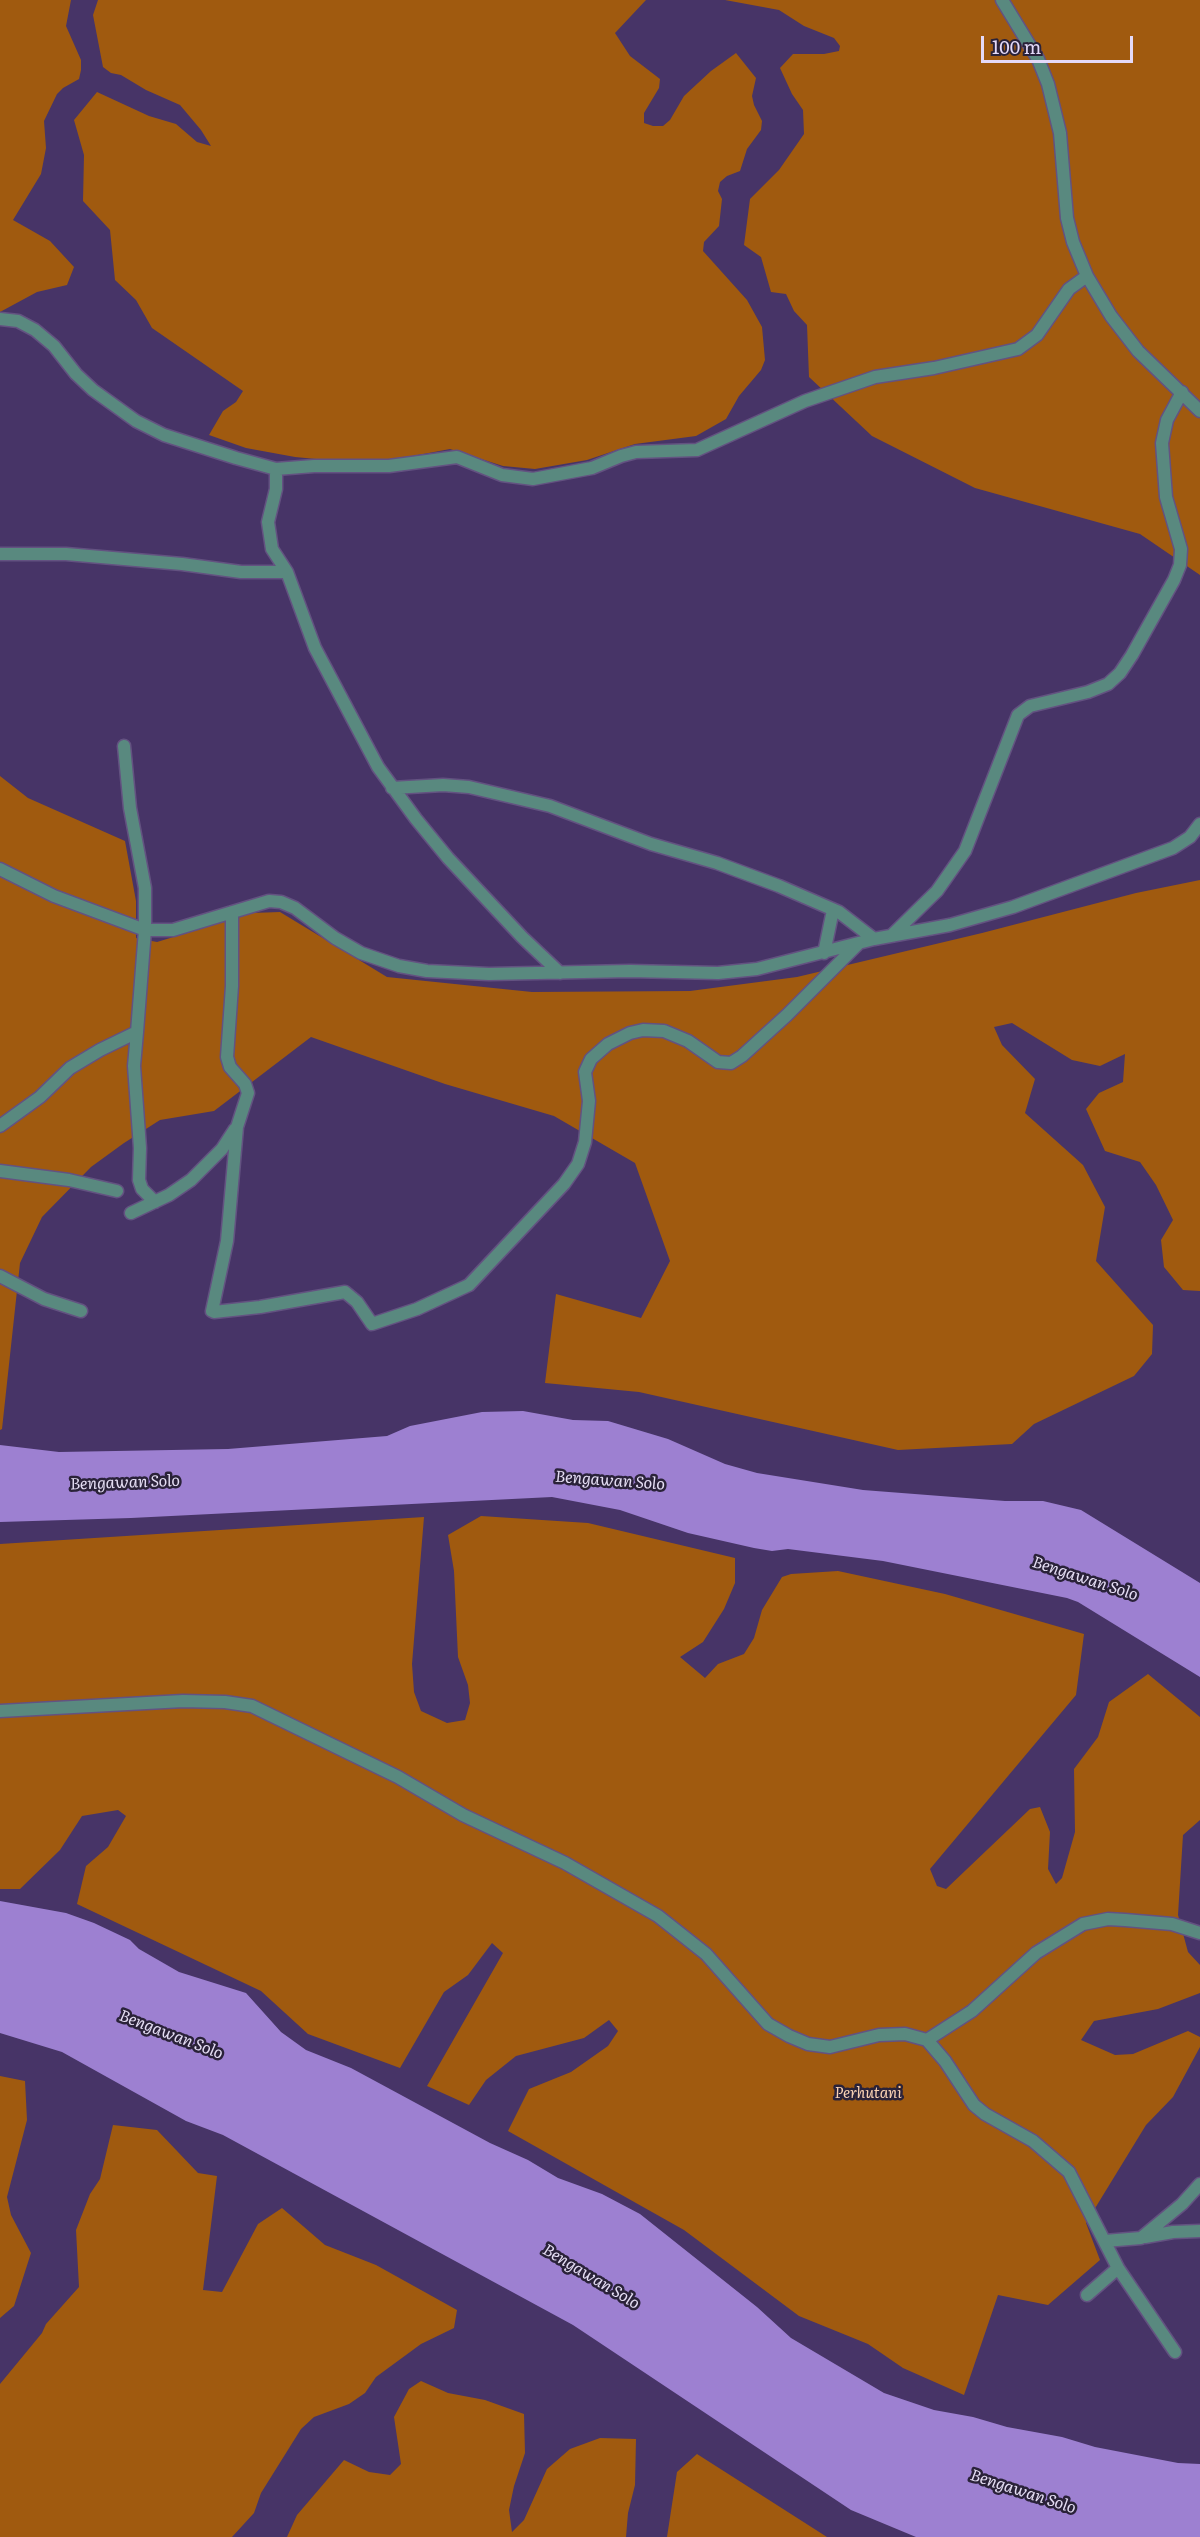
<!DOCTYPE html>
<html>
<head>
<meta charset="utf-8">
<style>
  body { margin:0 }
  #map { position:relative; width:1200px; height:2537px; overflow:hidden; background:#473467; font-family:Literata,serif }
  canvas { display:block }
  .scale { position:absolute; left:981px; top:36px; width:152px; height:27px; box-sizing:border-box; border:3px solid #e4daf9; border-top:0; padding-left:8px; font-size:18px; line-height:21px; white-space:nowrap; color:#e4daf9; -webkit-text-stroke:4px #2a2239; paint-order:stroke }
</style>
</head>
<body>
<div id="map">
<canvas width="1200" height="2537"></canvas>
<div class="scale">100 m</div>
</div>
<script>
const ctx = document.querySelector('canvas').getContext('2d');
ctx.lineJoin = 'round';
function fill(path, color) {
  ctx.fillStyle = color;
  ctx.fill(path, 'evenodd');
}
function toPath(rows) {
  const path = new Path2D();
  for (const r of rows) {
    path.moveTo(r[0], r[1]);
    for (let i = 2; i < r.length; i += 2) path.lineTo(r[i], r[i + 1]);
  }
  return path;
}
function stroke(path, color, width, dash) {
  ctx.strokeStyle = color;
  ctx.lineWidth = width;
  ctx.lineCap = dash ? 'butt' : 'round';
  ctx.setLineDash(dash || []);
  ctx.stroke(path);
}
function drawText(font, color, halo, rows, align = 'center') {
  ctx.font = font + ' Literata,serif';
  ctx.lineWidth = 5;
  ctx.setLineDash([]);
  ctx.textBaseline = 'middle';
  ctx.strokeStyle = halo;
  ctx.fillStyle = color;
  for (const [text, x, y, turn = 0] of rows) {
    ctx.save();
    ctx.translate(x, y);
    ctx.rotate((+turn || 0) * Math.PI / 180);
    ctx.textAlign = isNaN(turn) ? turn : align;
    if (halo) ctx.strokeText(text, 0, 0);
    ctx.fillText(text, 0, 0);
    ctx.restore();
  }
}
const forest = toPath([
  [0,0,71,0,66,26,81,60,81,70,79,79,63,88,57,94,44,121,46,148,41,174,13,220,50,241,74,267,67,285,37,292,0,312],
  [98,0,646,0,615,33,630,56,660,79,659,88,644,113,644,123,653,126,663,126,670,120,684,96,711,71,736,53,756,78,752,96,754,105,762,121,761,130,747,149,740,171,727,176,720,182,718,191,722,199,719,226,704,242,703,251,747,300,762,327,765,360,761,370,739,396,726,419,696,436,635,444,587,460,535,469,503,466,450,449,386,461,347,462,295,457,246,448,209,435,223,411,236,402,243,391,152,328,136,300,115,280,110,230,83,201,84,155,74,120,97,92,149,116,176,124,197,142,211,146,201,130,180,105,146,90,121,75,111,73,103,67,93,15],
  [725,0,1200,0,1200,575,1140,534,975,488,872,436,809,377,807,325,794,311,786,294,771,292,761,257,744,245,750,199,779,170,804,134,803,110,792,94,780,68,793,54,824,54,839,51,840,46,834,38,804,26,779,10],
  [0,776,28,798,125,841,136,901,136,938,157,942,252,913,280,912,387,977,532,992,690,991,797,977,982,933,1136,893,1200,880,1200,1291,1183,1290,1164,1267,1161,1240,1173,1220,1156,1185,1140,1162,1105,1151,1086,1109,1099,1093,1123,1082,1125,1054,1100,1066,1072,1060,1012,1023,994,1027,1002,1045,1035,1079,1025,1113,1083,1165,1105,1207,1096,1261,1153,1325,1152,1354,1134,1376,1034,1424,1012,1444,898,1450,639,1392,545,1383,556,1294,641,1318,670,1261,635,1163,554,1116,445,1084,311,1037,214,1111,160,1120,124,1143,91,1167,42,1217,20,1263,2,1429,0,1430],
  [481,1516,588,1523,735,1558,735,1583,724,1609,703,1642,680,1657,705,1678,718,1664,744,1654,754,1638,762,1610,782,1577,791,1574,838,1571,945,1594,1084,1634,1076,1695,930,1869,937,1886,946,1889,1030,1809,1040,1807,1050,1832,1048,1869,1056,1884,1062,1878,1075,1832,1074,1769,1098,1737,1109,1702,1148,1674,1200,1717,1200,1820,1183,1835,1178,1915,1188,1952,1200,1965,1200,1993,1158,2009,1094,2021,1081,2040,1115,2055,1133,2054,1188,2031,1200,2037,1200,2047,1173,2097,1146,2125,1086,2223,1100,2260,1048,2305,998,2295,964,2395,903,2368,868,2344,799,2316,684,2230,508,2131,529,2089,571,2072,608,2046,618,2031,609,2020,584,2038,516,2056,486,2080,469,2105,427,2086,503,1953,492,1943,468,1975,444,1992,400,2068,308,2034,261,1991,77,1904,86,1866,108,1847,126,1816,118,1810,82,1816,60,1850,20,1889,0,1889,0,1544,424,1517,412,1664,414,1692,421,1711,447,1723,465,1720,470,1703,468,1685,458,1657,454,1571,448,1535],
  [0,2076,25,2081,27,2120,7,2197,11,2215,31,2253,14,2306,0,2318],
  [113,2125,157,2130,198,2173,217,2176,203,2290,222,2292,258,2224,282,2208,325,2245,376,2265,457,2310,454,2328,421,2344,376,2377,365,2393,349,2404,314,2417,301,2429,261,2493,254,2513,232,2537,0,2537,0,2384,42,2333,46,2324,79,2287,76,2230,90,2194,100,2179],
  [421,2381,448,2393,485,2400,524,2414,525,2453,514,2486,509,2510,512,2532,524,2520,547,2469,570,2449,600,2438,636,2439,635,2485,628,2513,626,2537,287,2537,297,2515,344,2460,369,2472,390,2475,401,2464,394,2417,409,2389],
  [697,2454,827,2537,667,2537,677,2472]
]);
const water = toPath([
  [523,1411,573,1420,608,1421,668,1439,725,1464,757,1473,863,1490,1005,1501,1043,1501,1081,1510,1200,1583,1200,1677,1078,1602,1067,1598,883,1561,788,1549,772,1551,754,1548,688,1533,620,1510,552,1497,131,1518,0,1522,0,1445,59,1452,228,1449,387,1436,410,1426,482,1412],
  [0,1901,66,1913,94,1923,130,1940,139,1949,179,1972,246,1993,281,2032,306,2050,351,2068,490,2143,528,2160,558,2178,602,2194,640,2214,757,2307,791,2338,884,2393,934,2410,973,2417,1007,2427,1062,2437,1095,2447,1178,2463,1200,2464,1200,2537,916,2537,851,2510,573,2325,223,2135,186,2121,62,2052,0,2033]
]);
const minor = toPath([
  [1002,0,1038,59,1048,84,1060,133,1067,218,1073,242,1087,276,1111,316,1138,351,1200,411],
  [0,319,18,321,35,330,54,346,76,374,93,390,136,421,164,435,236,458,276,469,314,466,389,466,457,457,502,475,533,479,592,468,621,456,636,452,697,450,805,401,875,377,934,368,1018,349,1037,335,1069,289,1087,276],
  [276,469,276,489,268,522,272,549,287,572,315,648,378,767,416,819,448,858,522,937,560,973],
  [0,554,66,554,182,564,241,572,287,572],
  [392,788,443,785,469,787,550,806,651,844,717,863,779,886,839,912,874,939],
  [0,869,54,896,145,930,173,930,269,901,281,902,295,908,335,938,361,953,399,966,427,971,489,974,630,971,718,973,757,969,874,939,950,925,1013,907,1173,848,1190,837,1200,824],
  [232,912,232,986,227,1057,230,1067,245,1084,248,1093,237,1127,227,1241,212,1311,214,1312,260,1307,345,1292,357,1302,372,1324,417,1309,469,1285,564,1184,578,1164,585,1142,589,1101,585,1072,591,1059,608,1044,630,1033,643,1030,664,1031,688,1041,718,1062,731,1063,742,1056,787,1015,859,943],
  [891,936,937,891,965,851,1018,715,1030,706,1088,692,1108,684,1120,673,1132,655,1174,580,1180,565,1181,549,1166,497,1162,443,1167,420,1182,392],
  [824,953,833,910],
  [137,1032,134,1066,140,1148,139,1180,142,1189,155,1202],
  [0,1126,40,1097,70,1068,100,1050,137,1032,145,930,145,888,130,808,124,746],
  [0,1171,69,1180,117,1191],
  [131,1213,169,1195,191,1180,222,1149,235,1129],
  [0,1276,44,1299,81,1311],
  [0,1711,183,1701,225,1702,252,1706,398,1777,463,1815,565,1863,658,1916,706,1954,768,2024,789,2036,808,2044,830,2047,879,2035,905,2034,927,2040,945,2061,974,2105,985,2114,1033,2141,1069,2172,1118,2268,1175,2352],
  [927,2040,972,2011,1036,1953,1083,1924,1108,1919,1125,1920,1172,1924,1200,1933],
  [1145,2237,1173,2232,1200,2231],
  [1105,2241,1141,2238,1182,2204,1200,2184],
  [1087,2295,1118,2268]
]);
const parkNames = [
  ["Perhutani",868,2094]
];
const waterNames = [
  ["Bengawan Solo",610,1481,4],
  ["Bengawan Solo",125,1483,-2],
  ["Bengawan Solo",1085,1579,18],
  ["Bengawan Solo",171,2035,21],
  ["Bengawan Solo",591,2277,31],
  ["Bengawan Solo",1023,2492,18]
];
fill(forest, '#a05a0f');
fill(water, '#9d80d1');
stroke(minor, '#635281', 15);
stroke(minor, '#59897f', 12);
drawText('italic 15px', '#fbd3b4', '#2a2239', parkNames);
drawText('italic 16px', '#e5def4', '#2a2239', waterNames);
</script>
</body>
</html>
